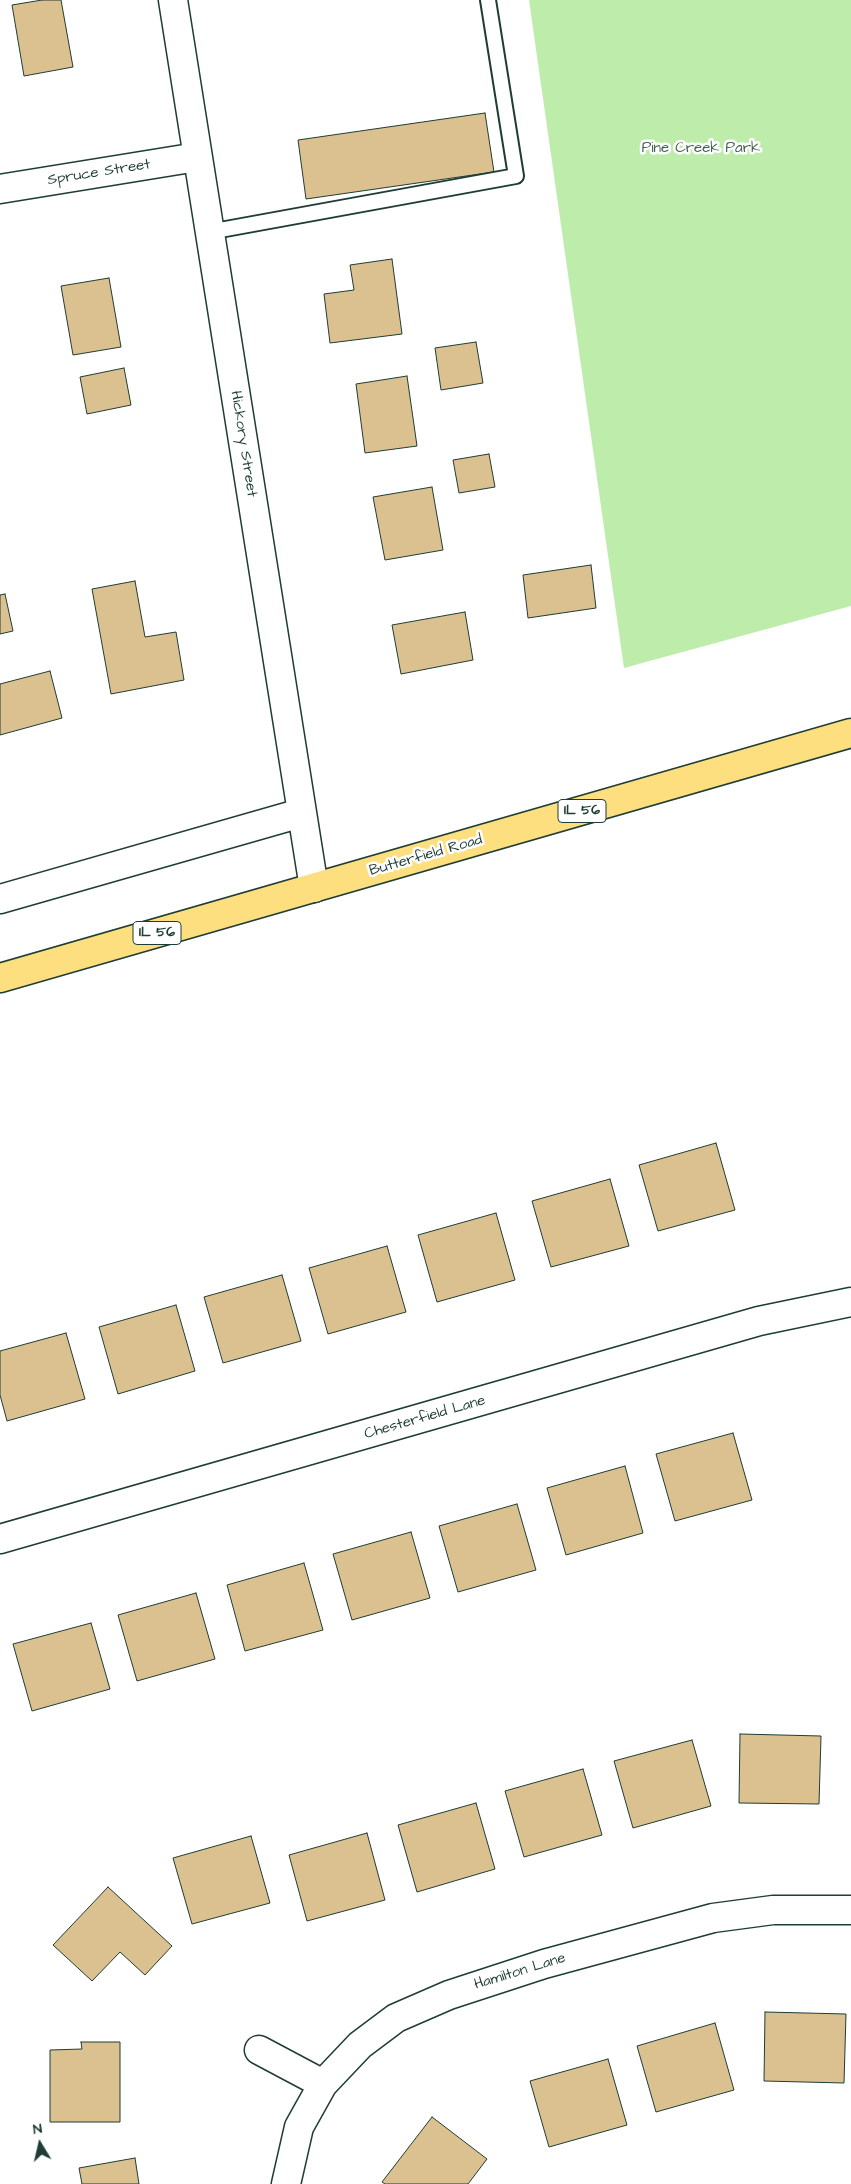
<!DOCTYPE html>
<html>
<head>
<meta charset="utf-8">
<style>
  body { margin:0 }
  #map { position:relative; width:851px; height:2184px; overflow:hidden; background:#fff; font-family:"Architects Daughter",sans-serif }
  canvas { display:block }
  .north { position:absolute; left:15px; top:2119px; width:50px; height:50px; -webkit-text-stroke:4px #fff; paint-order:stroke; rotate:351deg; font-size:14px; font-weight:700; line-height:20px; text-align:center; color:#1f3d34 }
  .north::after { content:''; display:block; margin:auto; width:18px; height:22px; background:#1f3d34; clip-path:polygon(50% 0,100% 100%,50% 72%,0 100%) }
</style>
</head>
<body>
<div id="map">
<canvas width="851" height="2184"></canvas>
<div class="north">N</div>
</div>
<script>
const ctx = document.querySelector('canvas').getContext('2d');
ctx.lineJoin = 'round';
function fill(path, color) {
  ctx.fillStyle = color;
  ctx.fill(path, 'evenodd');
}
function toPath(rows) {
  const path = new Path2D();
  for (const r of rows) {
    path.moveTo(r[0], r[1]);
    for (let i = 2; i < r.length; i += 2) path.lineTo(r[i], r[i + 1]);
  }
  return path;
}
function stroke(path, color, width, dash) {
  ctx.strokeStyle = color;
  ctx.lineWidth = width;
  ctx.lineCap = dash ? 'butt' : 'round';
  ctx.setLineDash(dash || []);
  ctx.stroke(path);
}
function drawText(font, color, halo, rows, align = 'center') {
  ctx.font = font + ' "Architects Daughter",sans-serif';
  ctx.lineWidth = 5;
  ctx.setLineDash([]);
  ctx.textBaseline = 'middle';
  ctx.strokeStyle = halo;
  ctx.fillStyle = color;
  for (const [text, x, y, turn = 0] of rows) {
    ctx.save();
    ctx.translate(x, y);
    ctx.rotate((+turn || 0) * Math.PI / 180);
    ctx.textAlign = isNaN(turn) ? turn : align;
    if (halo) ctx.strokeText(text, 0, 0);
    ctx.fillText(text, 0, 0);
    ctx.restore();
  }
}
const green = toPath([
  [529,0,851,0,851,606,624,668]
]);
const building = toPath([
  [42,0,61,0,73,67,24,76,12,5,42,0],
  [485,113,494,172,306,199,298,140,485,113],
  [392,259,402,334,330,343,324,294,354,290,350,265,392,259],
  [109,278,121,347,73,355,61,286,109,278],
  [476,342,483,383,441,390,435,348,476,342],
  [124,368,131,405,87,414,80,377,124,368],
  [407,376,417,446,365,453,356,384,407,376],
  [489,454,495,487,459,493,453,460,489,454],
  [432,487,443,550,385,560,373,497,432,487],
  [591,565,596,608,528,618,523,575,591,565],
  [135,581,145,637,176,632,184,680,111,694,92,589,135,581],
  [5,594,13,631,0,634,0,595,5,594],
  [465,612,473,660,401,674,392,625,465,612],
  [50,671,62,718,0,735,0,684,50,671],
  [716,1143,735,1210,658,1231,639,1165,716,1143],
  [610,1179,629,1246,551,1267,532,1201,610,1179],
  [496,1213,515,1280,437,1302,418,1235,496,1213],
  [387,1246,406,1312,328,1334,309,1268,387,1246],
  [282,1275,301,1341,223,1363,204,1297,282,1275],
  [176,1305,195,1371,118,1394,99,1327,176,1305],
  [66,1333,85,1399,7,1421,0,1395,0,1351,66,1333],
  [733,1433,752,1500,675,1521,656,1454,733,1433],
  [625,1466,643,1533,566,1555,547,1488,625,1466],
  [517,1504,536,1570,458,1592,439,1526,517,1504],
  [411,1532,430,1598,352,1620,333,1554,411,1532],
  [304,1563,323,1630,245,1651,227,1585,304,1563],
  [196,1593,215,1659,137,1681,118,1615,196,1593],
  [91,1623,110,1689,32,1711,13,1644,91,1623],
  [740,1734,821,1736,819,1804,739,1803,740,1734],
  [692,1740,711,1806,633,1828,614,1761,692,1740],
  [583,1769,602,1835,524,1857,505,1791,583,1769],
  [476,1803,495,1869,417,1892,398,1825,476,1803],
  [367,1833,385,1900,307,1921,289,1855,367,1833],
  [251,1836,270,1903,192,1924,173,1858,251,1836],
  [108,1887,172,1946,145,1975,120,1952,92,1981,53,1945,108,1887],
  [765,2012,846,2014,844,2083,764,2081,765,2012],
  [715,2023,734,2090,656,2112,637,2046,715,2023],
  [81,2042,120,2042,120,2122,50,2122,50,2050,82,2049,81,2042],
  [608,2059,627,2125,549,2147,530,2081,608,2059],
  [432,2117,487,2159,468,2184,385,2184,382,2182,432,2117],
  [135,2158,139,2184,82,2184,79,2168,135,2158]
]);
const lane = toPath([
  [209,232,516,176,488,0]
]);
const street = toPath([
  [173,0,314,888],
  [0,189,197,157],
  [0,899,301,813],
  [0,1539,759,1321,851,1302],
  [259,2050,323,2084],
  [286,2184,299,2127,323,2084,360,2045,396,2018,449,1995,544,1964,713,1918,773,1910,851,1910]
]);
const primary = toPath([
  [0,978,851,733]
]);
const shields = [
  [582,811,48],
  [157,933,48]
];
const shieldNames = [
  ["IL 56",582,811],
  ["IL 56",157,933]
];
const parkNames = [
  ["Pine Creek Park",701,149]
];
const streetNames = [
  ["Spruce Street",99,173,-9],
  ["Hickory Street",243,444,81],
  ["Butterfield Road",426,856,-16],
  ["Chesterfield Lane",425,1418,-16],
  ["Hamilton Lane",520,1972,-17]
];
fill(green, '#beedab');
fill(building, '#dbc090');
stroke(building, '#1f3d34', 1);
stroke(lane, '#1f3d34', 18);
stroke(street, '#1f3d34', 31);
stroke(primary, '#1f3d34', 31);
stroke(lane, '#fff', 14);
stroke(street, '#fff', 28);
stroke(primary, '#fedf80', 28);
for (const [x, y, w] of shields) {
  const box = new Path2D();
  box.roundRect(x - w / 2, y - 11.5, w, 23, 4);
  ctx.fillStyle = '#fff';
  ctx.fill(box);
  stroke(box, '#1f3d34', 1);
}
drawText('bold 14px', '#1f3d34', null, shieldNames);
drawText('15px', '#3f604c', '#fff', parkNames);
drawText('15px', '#1f3d34', '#fff', streetNames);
</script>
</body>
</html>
